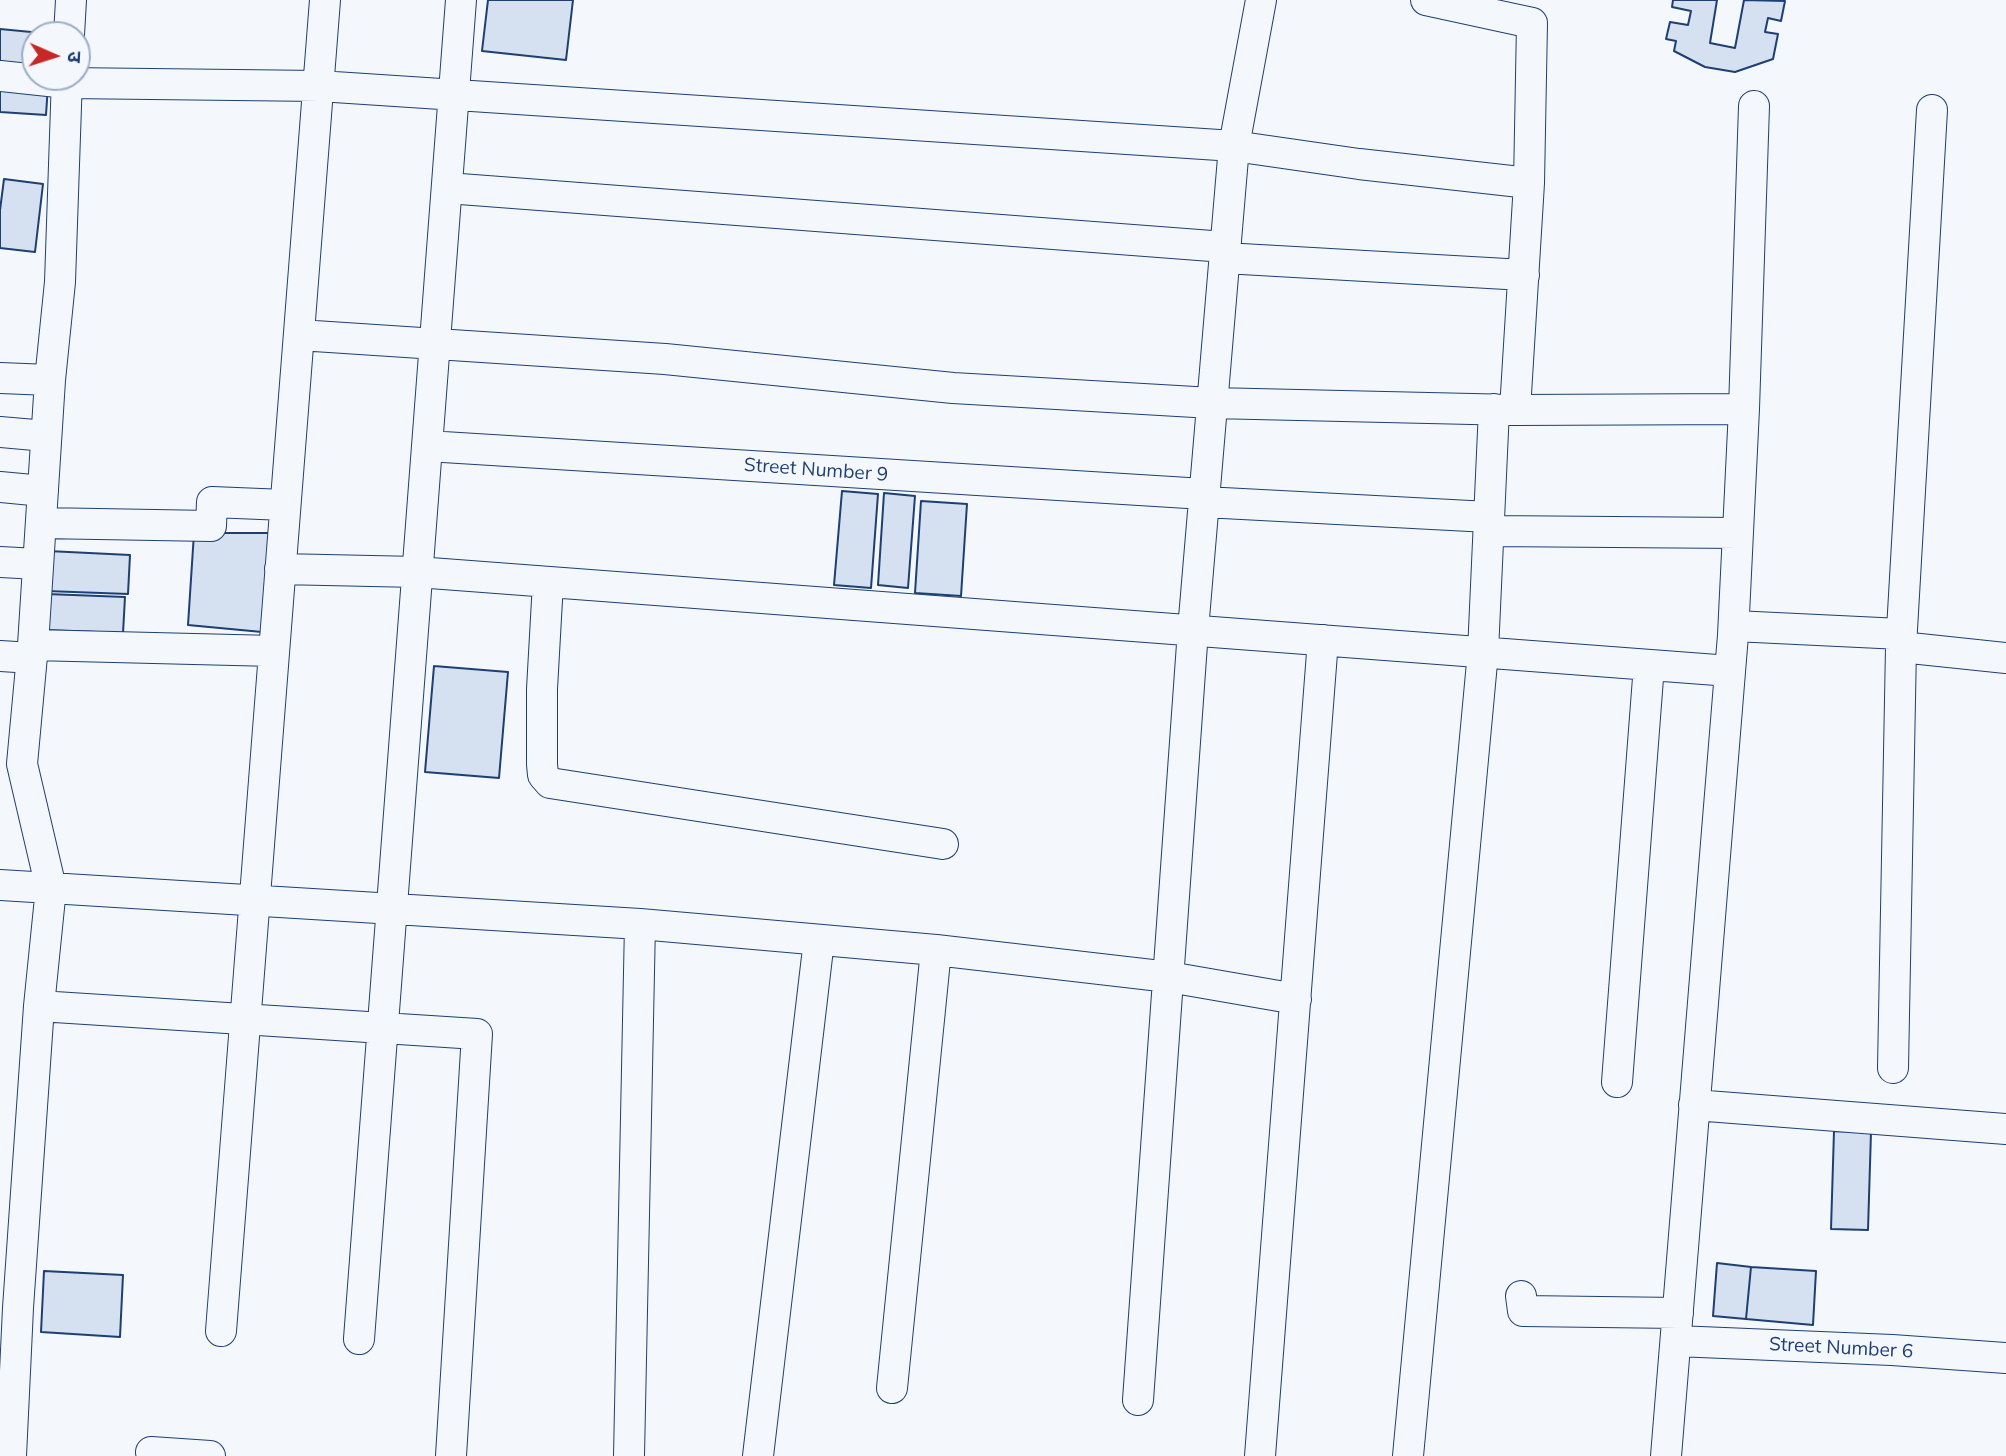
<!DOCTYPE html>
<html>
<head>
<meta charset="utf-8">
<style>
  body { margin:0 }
  #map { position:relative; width:2006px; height:1456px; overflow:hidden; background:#f4f7fb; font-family:Mulish,"Noto Sans Devanagari",sans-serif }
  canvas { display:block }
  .north { position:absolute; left:21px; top:21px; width:70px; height:70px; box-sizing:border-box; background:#f4f7fb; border:2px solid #9eadc5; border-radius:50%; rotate:93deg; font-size:19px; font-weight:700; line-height:28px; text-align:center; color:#1d3f73 }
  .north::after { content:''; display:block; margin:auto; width:24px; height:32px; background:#c62828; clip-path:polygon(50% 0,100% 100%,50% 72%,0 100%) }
</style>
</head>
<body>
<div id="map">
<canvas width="2006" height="1456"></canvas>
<div class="north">उ</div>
</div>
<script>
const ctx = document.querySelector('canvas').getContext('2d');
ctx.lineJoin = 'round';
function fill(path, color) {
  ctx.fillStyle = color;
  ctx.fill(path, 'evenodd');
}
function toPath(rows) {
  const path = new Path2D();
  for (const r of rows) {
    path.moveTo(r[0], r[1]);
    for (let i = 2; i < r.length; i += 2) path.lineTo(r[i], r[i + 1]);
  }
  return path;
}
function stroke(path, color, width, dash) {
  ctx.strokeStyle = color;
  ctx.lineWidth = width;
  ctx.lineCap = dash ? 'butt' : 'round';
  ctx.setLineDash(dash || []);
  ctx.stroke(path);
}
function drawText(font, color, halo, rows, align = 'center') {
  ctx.font = font + ' Mulish,sans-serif';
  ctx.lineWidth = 5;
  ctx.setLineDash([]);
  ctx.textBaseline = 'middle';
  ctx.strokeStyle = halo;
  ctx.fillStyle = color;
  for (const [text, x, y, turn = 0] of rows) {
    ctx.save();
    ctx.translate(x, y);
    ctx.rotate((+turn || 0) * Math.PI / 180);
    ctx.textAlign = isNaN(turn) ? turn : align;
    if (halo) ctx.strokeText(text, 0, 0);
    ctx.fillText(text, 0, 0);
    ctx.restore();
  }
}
const building = toPath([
  [488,0,573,0,566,60,482,51,488,0],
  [1673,0,1717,0,1710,43,1735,48,1744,0,1785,1,1781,21,1768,18,1765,32,1778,34,1773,59,1735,72,1705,67,1674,51,1676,41,1666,39,1670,22,1688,25,1691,11,1672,7,1673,0],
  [0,29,52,34,52,35,35,35,35,68,0,64,0,29],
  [0,81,48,85,46,115,0,112,0,81],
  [4,179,43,184,35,252,0,248,0,210,4,179],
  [842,491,878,494,871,588,834,585,842,491],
  [884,493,915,496,908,588,878,585,884,493],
  [921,501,967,504,961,596,915,593,921,501],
  [194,533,271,533,262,632,188,625,194,533],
  [48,551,130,555,128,594,46,591,48,551],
  [47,594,125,597,123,633,45,630,47,594],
  [434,666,508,672,499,778,425,772,434,666],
  [1834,1131,1871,1132,1868,1230,1831,1229,1834,1131],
  [1717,1263,1751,1267,1746,1319,1713,1316,1717,1263],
  [1751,1267,1816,1271,1813,1325,1746,1319,1751,1267],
  [44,1271,123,1275,120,1337,41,1332,44,1271]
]);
const street = toPath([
  [1426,0,1532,23,1529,183,1515,410],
  [69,35,71,0],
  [0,76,67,83,319,86,1234,146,1359,164,1529,183],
  [447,188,1225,247],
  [1224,258,1524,275],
  [299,335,665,359,953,388,1212,403,1515,410,1744,409],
  [0,378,50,380],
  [0,432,46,436],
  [427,446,1204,494],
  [0,487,43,491],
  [1204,502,1489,517],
  [41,523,211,526,212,502,285,505],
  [1489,531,1738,533],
  [0,562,38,564],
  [280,569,417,572,1730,671],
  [548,582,542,689,542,764,543,775,550,783,943,844],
  [1734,626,1901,634],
  [33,645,274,651],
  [1901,647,2006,658],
  [0,656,32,658],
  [0,885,640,924,936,950,1169,977,1296,999],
  [39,1006,477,1034,451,1456],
  [1893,1068,1901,647,1932,110],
  [1617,1082,1649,665],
  [1694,1105,2006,1129],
  [1521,1296,1523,1311,1678,1313],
  [221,1331,325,0],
  [359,1339,461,0],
  [1676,1341,1892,1350,2006,1358],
  [892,1388,936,950],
  [1138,1400,1193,630,1234,146,1261,0],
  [151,1452,210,1456],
  [11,1456,18,1308,39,1006,51,888,22,764,33,645,50,380,60,282,67,77],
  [629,1456,640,924],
  [758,1456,819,940],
  [1260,1456,1323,640],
  [1408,1456,1483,652,1494,409],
  [1666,1456,1733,635,1744,409,1754,106]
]);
const streetNames = [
  ["Street Number 9",816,470,4],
  ["Street Number 6",1841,1348,3]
];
fill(building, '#d5e0f0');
stroke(building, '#1d3f73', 2);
stroke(street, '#1d3f73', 32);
stroke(street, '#f4f7fb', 30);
drawText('19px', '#1d3f73', '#f4f7fb', streetNames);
</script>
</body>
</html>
